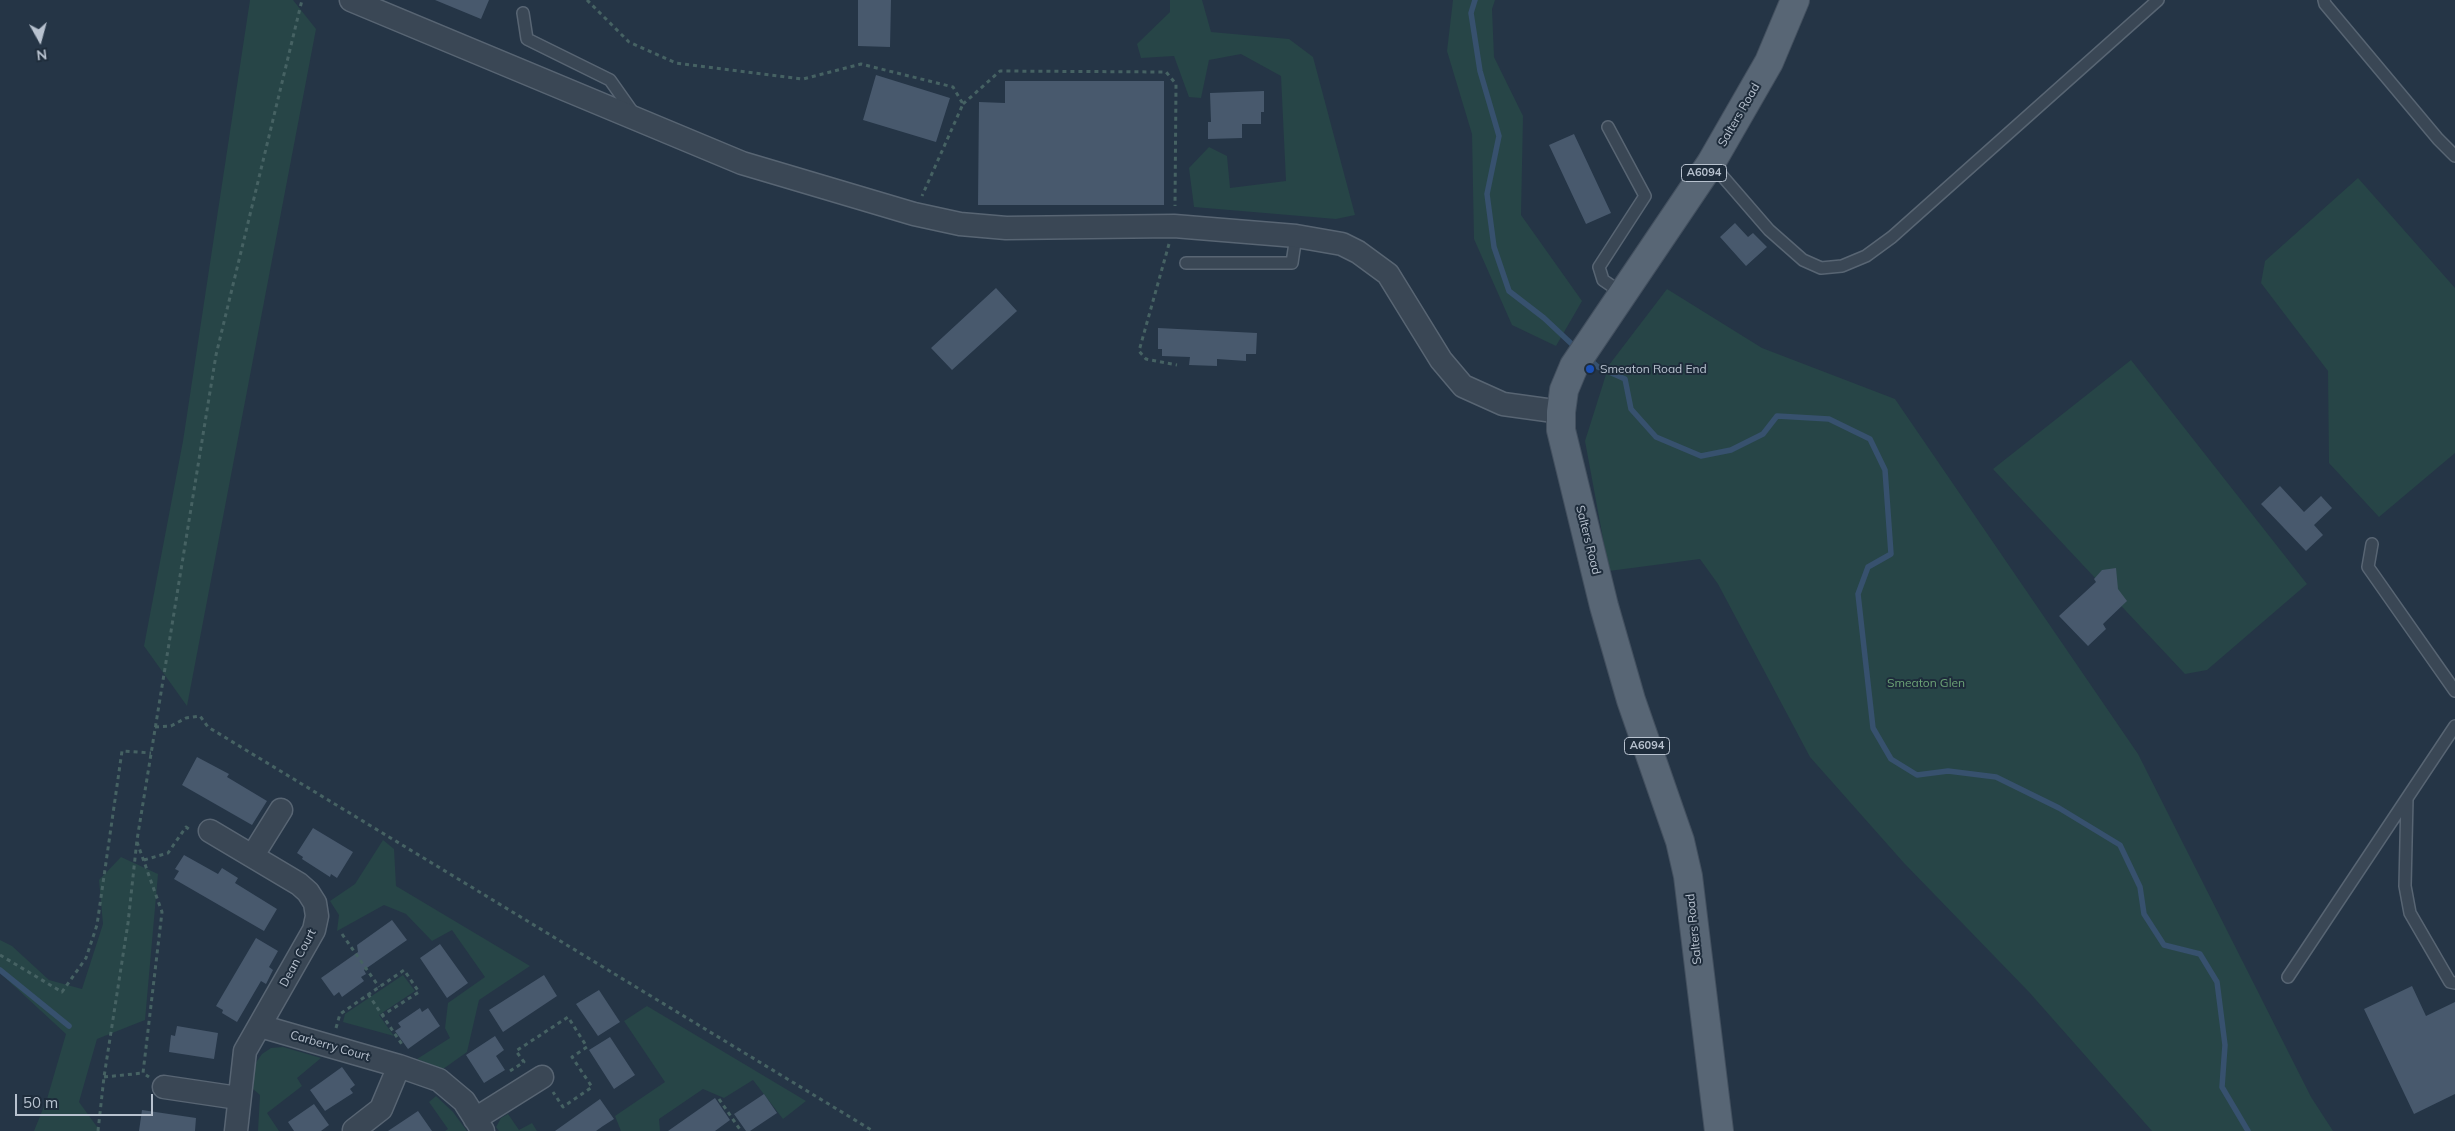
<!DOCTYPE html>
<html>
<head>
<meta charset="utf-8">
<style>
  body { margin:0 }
  #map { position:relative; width:2455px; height:1131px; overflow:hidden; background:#253546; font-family:Mulish,sans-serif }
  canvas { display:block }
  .north { position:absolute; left:15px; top:15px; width:50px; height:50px; -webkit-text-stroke:4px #1e2c3b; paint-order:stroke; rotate:173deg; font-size:14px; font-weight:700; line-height:20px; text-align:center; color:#b8c2cf }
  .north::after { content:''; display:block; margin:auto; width:18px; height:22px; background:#b8c2cf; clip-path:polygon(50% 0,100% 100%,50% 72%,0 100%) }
  .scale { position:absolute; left:15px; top:1094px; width:138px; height:22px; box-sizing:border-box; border:2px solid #b8c2cf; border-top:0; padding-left:6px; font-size:15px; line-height:18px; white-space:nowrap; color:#b8c2cf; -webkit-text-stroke:4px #1e2c3b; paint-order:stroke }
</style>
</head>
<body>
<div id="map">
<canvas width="2455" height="1131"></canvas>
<div class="north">N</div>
<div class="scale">50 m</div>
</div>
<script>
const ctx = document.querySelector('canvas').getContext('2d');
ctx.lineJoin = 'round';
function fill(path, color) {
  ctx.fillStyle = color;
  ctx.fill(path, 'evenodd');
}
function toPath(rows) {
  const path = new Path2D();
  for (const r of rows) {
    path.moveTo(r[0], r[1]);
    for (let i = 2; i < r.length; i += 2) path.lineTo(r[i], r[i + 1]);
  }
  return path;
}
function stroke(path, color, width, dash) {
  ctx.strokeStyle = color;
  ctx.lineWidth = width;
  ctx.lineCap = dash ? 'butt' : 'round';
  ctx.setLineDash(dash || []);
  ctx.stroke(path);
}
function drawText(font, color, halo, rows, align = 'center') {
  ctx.font = font + ' Mulish,sans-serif';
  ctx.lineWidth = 4;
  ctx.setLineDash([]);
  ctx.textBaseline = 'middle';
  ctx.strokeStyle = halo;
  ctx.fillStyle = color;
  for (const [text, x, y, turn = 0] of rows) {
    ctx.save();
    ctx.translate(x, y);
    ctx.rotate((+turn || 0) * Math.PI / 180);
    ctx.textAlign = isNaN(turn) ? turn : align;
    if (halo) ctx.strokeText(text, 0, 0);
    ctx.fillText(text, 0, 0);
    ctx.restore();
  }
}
const green = toPath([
  [250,0,293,0,316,29,187,706,144,646,183,441],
  [1170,0,1202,0,1211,32,1289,39,1313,57,1355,215,1336,219,1194,207,1189,168,1209,147,1227,156,1230,188,1286,181,1281,76,1241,54,1209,60,1201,98,1189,97,1174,56,1141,58,1137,44,1170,12],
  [1453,0,1495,0,1492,9,1494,57,1523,116,1521,215,1582,301,1556,346,1512,325,1474,239,1472,134,1447,51],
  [2358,178,2455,288,2455,453,2379,517,2329,463,2328,371,2261,283,2265,261],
  [1667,289,1762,348,1895,399,2138,754,2311,1097,2333,1131,2152,1131,2029,992,1904,863,1810,757,1718,584,1700,559,1609,571,1585,441,1609,365],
  [2131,360,2307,584,2207,670,2185,674,1993,469],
  [383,840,394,849,396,886,530,966,479,1000,467,1052,443,1069,417,1059,450,1038,445,1028,448,1003,485,977,452,930,432,941,406,914,384,905,337,931,339,915,330,901,355,884],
  [121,857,158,874,145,1020,97,1039,79,1102,100,1131,34,1131,47,1099,66,1034,0,973,0,940,12,946,49,980,82,989,103,924,99,880],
  [403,975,415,991,379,1015,394,1036,343,1022,345,1014],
  [647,1006,806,1101,783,1119,753,1080,724,1098,703,1089,659,1119,660,1131,621,1131,615,1116,665,1082,624,1021],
  [283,1047,321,1058,297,1078,302,1086,267,1113,279,1131,258,1131,260,1095,253,1089,255,1064,262,1054,271,1048],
  [436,1096,453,1112,467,1131,445,1131,448,1129,429,1102],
  [508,1114,519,1130,532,1123,537,1131,499,1131,496,1127,501,1118]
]);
const stream = toPath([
  [1475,0,1471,13,1480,71,1499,136,1487,194,1494,247,1509,291,1544,318,1576,348],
  [1589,359,1598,367,1625,379,1631,409,1656,437,1701,456,1731,450,1763,434,1777,416,1829,419,1870,439,1885,470,1891,554,1868,567,1858,594,1873,728,1891,759,1917,775,1948,771,1996,777,2059,808,2120,845,2140,887,2144,914,2164,945,2200,954,2217,982,2225,1045,2222,1087,2248,1131],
  [0,970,69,1026]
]);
const building = toPath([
  [435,0,489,0,481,19],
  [858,0,891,0,890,47,858,46],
  [876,75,950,98,936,142,863,120],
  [1005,81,1164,81,1164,205,978,205,979,102,1005,103],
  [1264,91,1264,112,1261,112,1261,124,1242,124,1242,138,1208,139,1208,122,1211,122,1210,93],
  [1574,134,1611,213,1586,224,1549,145],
  [1735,223,1748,237,1753,233,1767,247,1746,266,1720,237],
  [996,288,1017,311,952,370,931,348],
  [1158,328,1257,333,1256,354,1246,354,1246,361,1217,359,1217,366,1189,365,1190,357,1162,356,1162,349,1158,349],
  [2280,486,2304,512,2321,496,2332,508,2314,525,2323,535,2306,551,2261,504],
  [2116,568,2118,589,2127,601,2103,624,2106,629,2088,646,2059,616,2096,582,2094,579,2102,570],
  [197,757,229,774,227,777,267,801,252,825,182,785],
  [313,828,353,852,337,878,331,874,330,877,302,859,303,857,297,853],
  [184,855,218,874,222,868,238,878,235,883,277,909,264,931,174,879,179,871,175,869],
  [392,920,407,940,364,970,366,974,361,977,364,981,342,997,339,992,334,996,321,978,358,952,357,945],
  [256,938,278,951,269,967,273,970,266,984,261,981,237,1022,222,1013,223,1010,216,1006],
  [440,944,468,983,447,998,420,958],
  [544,975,557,996,503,1032,489,1010],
  [2412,986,2426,1016,2455,1002,2455,1094,2414,1114,2364,1009],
  [599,990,620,1022,598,1036,576,1004],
  [420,1008,422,1012,428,1008,440,1026,408,1049,395,1031,401,1027,398,1023],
  [177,1026,218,1033,214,1059,169,1052,171,1035,175,1036],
  [495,1036,504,1050,496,1056,505,1070,484,1083,466,1055],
  [610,1037,635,1075,614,1089,589,1050],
  [342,1067,355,1085,350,1089,353,1093,325,1111,310,1090],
  [764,1094,777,1113,750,1131,746,1131,734,1114],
  [715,1098,730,1120,715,1131,668,1131],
  [600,1099,614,1119,603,1126,596,1131,555,1131],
  [314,1104,329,1125,321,1131,294,1131,288,1122],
  [142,1110,196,1118,195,1131,139,1131],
  [418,1111,432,1131,388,1131]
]);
const path = toPath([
  [587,0,629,42,676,63,803,79,861,64,953,87,963,104,922,196],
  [963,104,1000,71,1166,72,1176,84,1175,206],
  [1169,244,1139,351,1146,359,1177,365],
  [155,727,171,726,186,718,200,716,208,727,873,1131],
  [137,842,162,912,143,1073,149,1077],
  [144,860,168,853,186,827,190,830],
  [342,934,379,987],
  [0,955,62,992,86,958,97,925,122,751,151,753],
  [368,994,403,1046],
  [336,1028,340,1014,404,970,419,992,383,1015],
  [510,1071,524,1062,516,1051,568,1017,587,1047,572,1057,592,1087,563,1107,553,1092],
  [104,1077,143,1073],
  [719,1099,741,1131],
  [98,1131,104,1077,128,923,137,840,216,355,302,0]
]);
const service = toPath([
  [2324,0,2325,4,2438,139,2455,156],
  [523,13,527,39,610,80,634,114],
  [1608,127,1645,196,1599,267,1603,280,1622,293],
  [1711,163,1769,230,1803,260,1821,268,1842,266,1866,256,1892,237,2158,0],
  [1186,263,1292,263,1296,236],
  [2372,544,2368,567,2455,691],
  [2407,798,2405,886,2410,913,2450,982,2455,983],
  [2288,977,2455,726]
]);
const minor = toPath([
  [351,0,742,163,914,214,960,224,1006,228,1174,226,1296,236,1342,244,1358,252,1388,274,1441,360,1463,386,1503,404,1561,412],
  [210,831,299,884,308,892,315,903,317,916,314,930,245,1051,236,1131],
  [253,855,281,810],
  [260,1026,399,1066,439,1080,464,1101,483,1131],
  [164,1087,238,1098],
  [475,1119,542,1077],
  [354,1130,381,1109,399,1066]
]);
const primary = toPath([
  [1719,1131,1688,876,1680,841,1631,700,1604,606,1561,430,1561,412,1564,390,1574,366,1711,163,1769,62,1795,0]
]);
const markers = [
  [1590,369,5,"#1a4fb4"]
];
const shields = [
  [1704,173,45],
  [1647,746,45]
];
const shieldNames = [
  ["A6094",1704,173],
  ["A6094",1647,746]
];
const streetNames = [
  ["Salters Road",1739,115,-60],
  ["Salters Road",1588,540,76],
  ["Salters Road",1694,929,-96],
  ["Dean Court",298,958,-62],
  ["Carberry Court",330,1046,16]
];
const poiNames = [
  ["Smeaton Road End",1600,369]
];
const parkNames = [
  ["Smeaton Glen",1926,683]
];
fill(green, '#274547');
stroke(stream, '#37516e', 5.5);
fill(building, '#48596d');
stroke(service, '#586573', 14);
stroke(minor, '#586573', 25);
stroke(primary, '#43505f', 30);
stroke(path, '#466263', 3, [4, 4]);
stroke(service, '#3a4755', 11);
stroke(minor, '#3a4755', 22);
stroke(primary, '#586675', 28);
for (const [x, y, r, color] of markers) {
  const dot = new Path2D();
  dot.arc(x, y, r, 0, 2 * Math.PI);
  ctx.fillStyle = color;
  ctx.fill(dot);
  stroke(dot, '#1e2c3b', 2);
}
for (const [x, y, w] of shields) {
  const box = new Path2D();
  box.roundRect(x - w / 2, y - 8.5, w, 17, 4);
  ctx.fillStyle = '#1e2c3b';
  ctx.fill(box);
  stroke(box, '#b8c2cf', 1);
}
drawText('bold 11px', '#b8c2cf', null, shieldNames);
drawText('12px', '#b8c2cf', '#1e2c3b', streetNames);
drawText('12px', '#b8c2cf', '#1e2c3b', poiNames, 'left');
drawText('12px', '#6ca276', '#1e2c3b', parkNames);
</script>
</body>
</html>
